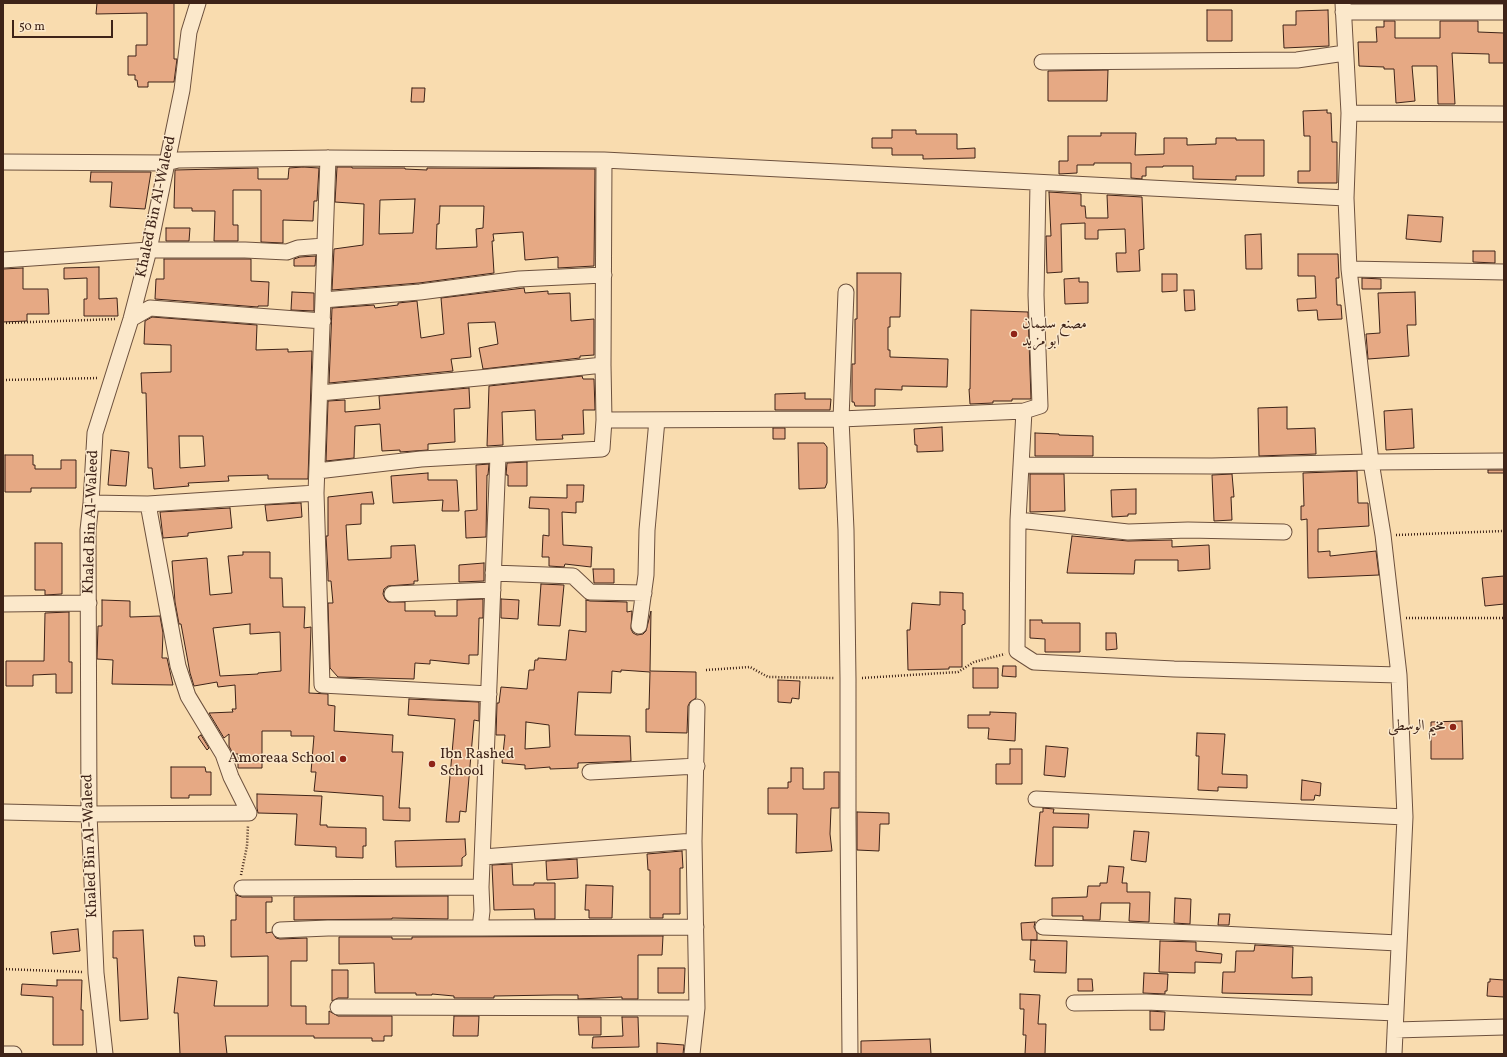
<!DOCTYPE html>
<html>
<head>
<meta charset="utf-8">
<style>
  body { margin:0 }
  #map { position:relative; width:1507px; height:1057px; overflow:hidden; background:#f9dcaf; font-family:Vollkorn,serif }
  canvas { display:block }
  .frame { position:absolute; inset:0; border:4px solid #3e2318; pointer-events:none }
  .scale { position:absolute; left:12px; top:20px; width:101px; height:18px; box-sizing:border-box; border:2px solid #3e2318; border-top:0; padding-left:5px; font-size:12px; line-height:14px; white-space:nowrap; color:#3e2318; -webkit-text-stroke:3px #fbe8cb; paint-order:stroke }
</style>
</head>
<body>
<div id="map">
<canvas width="1507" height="1057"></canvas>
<div class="frame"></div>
<div class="scale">50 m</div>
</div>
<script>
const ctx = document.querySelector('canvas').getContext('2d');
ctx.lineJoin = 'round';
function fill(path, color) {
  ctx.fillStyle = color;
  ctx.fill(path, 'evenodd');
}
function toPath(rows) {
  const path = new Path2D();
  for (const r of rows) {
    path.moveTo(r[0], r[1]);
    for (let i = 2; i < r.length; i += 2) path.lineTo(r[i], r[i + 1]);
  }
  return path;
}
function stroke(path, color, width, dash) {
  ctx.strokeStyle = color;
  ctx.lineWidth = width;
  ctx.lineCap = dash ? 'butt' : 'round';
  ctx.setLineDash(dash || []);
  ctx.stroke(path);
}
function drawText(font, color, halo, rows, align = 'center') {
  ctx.font = font + ' Vollkorn,Amiri,serif';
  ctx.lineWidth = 3;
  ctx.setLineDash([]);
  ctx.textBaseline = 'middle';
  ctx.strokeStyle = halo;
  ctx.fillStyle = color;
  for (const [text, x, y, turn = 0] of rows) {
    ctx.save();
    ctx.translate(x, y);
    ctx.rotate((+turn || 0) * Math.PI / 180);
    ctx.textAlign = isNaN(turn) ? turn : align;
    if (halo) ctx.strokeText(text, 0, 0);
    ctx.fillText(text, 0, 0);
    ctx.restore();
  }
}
const building = toPath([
  [97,3,174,3,174,59,177,59,174,82,148,82,148,87,138,87,137,80,135,80,135,75,128,75,128,56,136,56,136,45,147,45,147,13,96,14,97,3],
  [1207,10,1232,10,1232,41,1207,41,1207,10],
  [1328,10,1329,46,1284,48,1283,25,1296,25,1296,11,1328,10],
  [1384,21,1395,21,1395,38,1440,38,1440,21,1478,21,1478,32,1504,33,1504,63,1489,63,1489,54,1452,53,1455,104,1438,104,1437,66,1412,66,1415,101,1396,103,1394,69,1384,69,1384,67,1359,66,1358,42,1377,42,1376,27,1384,27,1384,21],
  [1108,70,1107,101,1048,101,1048,71,1108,70],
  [412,88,425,88,424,102,411,102,412,88],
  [1327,110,1327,113,1331,113,1332,142,1337,142,1337,183,1298,183,1298,171,1310,171,1310,136,1304,136,1303,111,1327,110],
  [892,130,916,130,916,134,957,134,957,149,975,148,975,158,923,159,923,155,892,155,892,148,872,148,872,138,892,138,892,130],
  [1101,133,1136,133,1135,155,1164,154,1164,138,1187,138,1187,145,1216,144,1216,138,1236,138,1236,140,1264,140,1264,176,1236,176,1236,180,1193,179,1193,166,1163,166,1163,167,1146,167,1146,176,1142,176,1142,179,1131,178,1131,163,1094,163,1094,165,1077,165,1077,173,1059,174,1059,161,1068,161,1068,136,1101,136,1101,133],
  [303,167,319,168,317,201,314,201,313,221,283,220,283,243,261,242,261,190,233,190,233,225,238,225,238,241,214,241,215,211,192,211,192,208,174,208,175,170,258,168,258,179,288,179,289,168,303,167],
  [337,167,352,167,352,168,405,168,405,169,427,170,427,168,595,169,594,266,558,268,558,257,525,260,523,232,493,234,494,241,492,241,494,273,419,283,332,290,334,249,363,245,364,204,335,202,337,167],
  [415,199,413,233,379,234,380,200,415,199],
  [440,206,484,206,483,228,476,229,477,247,436,249,437,224,439,224,440,206],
  [91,172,151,172,145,209,110,207,112,182,90,182,91,172],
  [1049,192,1081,194,1081,206,1085,206,1086,218,1108,218,1107,195,1142,197,1144,249,1139,250,1140,271,1117,272,1116,253,1126,253,1125,229,1098,230,1098,239,1085,239,1085,223,1061,224,1062,272,1047,273,1046,236,1051,236,1049,192],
  [1408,215,1443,217,1441,242,1406,239,1408,215],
  [166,228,190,228,189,241,166,241,166,228],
  [1261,234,1262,269,1246,269,1245,235,1261,234],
  [1473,251,1495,251,1495,263,1473,262,1473,251],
  [1298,254,1338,254,1339,278,1336,278,1337,305,1341,305,1342,319,1318,320,1317,310,1298,311,1297,299,1316,298,1315,276,1298,276,1298,254],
  [316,256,315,266,294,266,294,259,300,257,316,256],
  [164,259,251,259,251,281,269,282,268,306,258,306,258,307,155,299,156,279,164,279,164,259],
  [99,267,99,299,117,298,118,316,84,316,84,299,87,299,87,278,64,279,64,268,99,267],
  [23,268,23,289,48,289,49,314,27,314,27,321,3,322,3,269,23,268],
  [857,273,901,273,900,317,890,317,890,327,888,327,888,350,890,350,890,357,948,359,947,387,902,386,902,390,875,389,875,406,855,406,854,402,852,402,852,364,855,364,855,319,857,319,857,273],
  [1162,274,1177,274,1177,291,1162,292,1162,274],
  [1079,278,1079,282,1088,282,1088,303,1065,304,1064,279,1079,278],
  [1362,278,1381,279,1381,289,1362,289,1362,278],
  [524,288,525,293,548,291,548,294,570,293,571,321,594,319,594,355,580,356,580,358,483,369,479,348,498,344,495,322,468,323,471,357,451,359,453,371,329,383,332,308,374,305,375,308,398,305,398,303,417,301,421,338,444,334,441,298,524,288],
  [1184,290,1194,290,1195,310,1185,311,1184,290],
  [292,292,314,293,314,311,291,310,292,292],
  [1415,292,1416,325,1407,325,1409,356,1368,359,1366,334,1380,333,1378,293,1415,292],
  [971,310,1028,312,1031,399,1012,399,1012,401,993,401,993,403,970,404,969,389,970,389,971,310],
  [152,317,257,325,256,350,288,349,288,352,312,351,308,479,268,479,268,475,228,476,229,481,188,483,189,486,154,489,152,468,148,468,146,393,142,393,141,373,171,372,171,345,144,344,145,321,152,317],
  [179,436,203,436,205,466,180,468,179,436],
  [582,376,583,379,594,379,595,410,583,410,584,434,562,435,563,439,536,440,535,410,502,412,503,445,487,446,489,386,582,376],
  [469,388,470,408,454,409,455,442,428,444,428,450,400,452,400,450,382,451,380,424,355,426,354,458,326,461,328,401,345,400,345,412,380,409,379,396,469,388],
  [805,393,805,399,831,399,830,410,775,410,775,394,805,393],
  [1287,407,1287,429,1315,428,1316,454,1259,456,1258,408,1287,407],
  [1412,409,1414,448,1386,450,1384,411,1412,409],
  [942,427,943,451,917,452,917,445,915,445,914,429,942,427],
  [773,428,785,428,785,439,773,439,773,428],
  [1035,433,1059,434,1059,435,1093,436,1093,456,1035,456,1035,433],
  [798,443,824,443,827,447,827,483,825,488,799,489,798,443],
  [111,450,129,452,126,486,108,485,111,450],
  [5,455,33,455,33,465,35,465,35,469,61,469,61,460,76,460,76,488,31,488,31,492,5,492,5,455],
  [527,462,527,486,508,486,508,475,506,475,507,463,527,462],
  [489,464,488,475,487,475,486,537,466,538,465,511,477,510,476,465,489,464],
  [1488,470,1504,470,1504,473,1488,473,1488,470],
  [1357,471,1358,503,1368,503,1369,526,1318,529,1318,552,1330,551,1330,556,1376,551,1379,575,1308,578,1307,519,1301,520,1301,506,1304,506,1303,473,1357,471],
  [428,473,428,480,457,480,459,511,442,511,443,500,393,503,391,476,428,473],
  [1030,474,1064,474,1065,511,1030,512,1030,474],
  [1232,474,1234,497,1231,497,1232,520,1214,521,1212,475,1232,474],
  [567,485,584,485,583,502,576,502,576,513,562,512,563,545,592,547,591,567,565,564,564,567,549,566,549,557,542,557,543,535,549,536,549,509,529,508,530,497,567,498,567,485],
  [1136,489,1136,514,1128,514,1128,516,1112,517,1111,490,1136,489],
  [372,492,374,504,361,504,361,524,346,525,348,560,391,558,391,546,415,545,418,581,414,581,414,584,388,586,384,589,383,594,385,599,388,602,405,602,405,611,435,611,435,616,457,616,457,600,483,599,483,618,479,618,478,655,469,655,469,664,430,660,430,664,415,663,414,679,338,677,330,668,328,603,333,603,331,581,328,581,328,573,326,536,328,536,328,497,372,492],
  [301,503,302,517,267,521,265,505,301,503],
  [230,508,232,528,188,533,188,536,163,538,160,512,230,508],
  [1072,536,1128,541,1172,540,1172,547,1209,545,1210,569,1178,571,1178,560,1135,560,1134,574,1067,573,1072,536],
  [35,543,62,543,62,594,45,595,45,590,35,590,35,543],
  [243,552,270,552,270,578,282,578,283,607,305,607,304,628,311,627,309,693,328,694,328,705,335,706,334,731,393,735,392,752,403,752,399,808,410,808,410,821,383,820,383,796,314,791,316,772,311,772,314,736,291,736,291,731,262,731,262,768,238,768,238,754,233,754,229,746,229,734,224,738,209,713,233,712,232,709,236,709,235,685,218,687,217,682,194,686,190,673,181,624,179,624,175,602,172,561,207,558,210,595,232,593,228,556,243,555,243,552],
  [250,624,250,634,280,632,281,671,258,673,258,674,220,676,213,628,250,624],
  [484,563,484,581,459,582,459,565,484,563],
  [593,569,614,569,614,583,594,583,593,569],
  [1504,576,1504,604,1485,606,1482,578,1504,576],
  [541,584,564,585,560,626,538,625,541,584],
  [940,592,963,593,963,610,965,610,965,624,962,625,962,667,949,667,949,669,908,670,907,630,910,630,912,603,940,605,940,592],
  [501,599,519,600,518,619,501,618,501,599],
  [102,600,130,601,130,617,160,616,163,633,162,658,167,658,173,685,112,684,113,660,97,659,98,626,102,626,102,600],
  [586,600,590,601,627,602,627,612,632,611,631,629,633,633,637,635,643,634,646,631,651,611,650,671,696,672,696,698,690,702,688,706,687,733,646,732,646,709,649,709,650,672,621,670,621,672,612,671,611,693,578,692,575,735,630,736,631,761,578,763,578,768,550,769,550,767,525,769,525,765,502,763,505,735,496,735,497,703,499,703,501,687,527,689,529,670,534,670,535,660,538,660,538,658,566,660,569,630,586,632,586,600],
  [526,722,549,725,550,747,525,749,526,722],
  [69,612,69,662,72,662,72,693,56,693,56,674,33,675,33,686,6,686,6,661,44,661,45,613,69,612],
  [1030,620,1042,620,1042,623,1080,623,1080,652,1045,652,1045,639,1030,638,1030,620],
  [1106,633,1116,633,1117,649,1106,650,1106,633],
  [1003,666,1016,666,1016,677,1002,676,1003,666],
  [973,668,998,668,998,688,973,688,973,668],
  [778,680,800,681,799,699,792,698,791,703,778,702,778,680],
  [409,699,479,702,479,721,474,720,466,812,460,811,459,822,446,822,455,719,408,715,409,699],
  [990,712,1016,713,1015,741,988,739,989,728,968,728,968,715,990,715,990,712],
  [1462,721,1463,759,1431,759,1431,722,1462,721],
  [1197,733,1225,734,1222,774,1247,775,1247,788,1218,787,1218,791,1198,790,1199,756,1196,756,1197,733],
  [201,735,209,748,207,750,198,737,201,735],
  [1046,746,1068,748,1065,777,1044,775,1046,746],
  [1010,749,1022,749,1022,784,996,784,996,764,1010,764,1010,749],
  [171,767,205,767,206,772,211,772,211,795,189,795,189,798,171,798,171,767],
  [791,768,803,768,803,789,824,789,824,772,839,772,839,808,831,808,830,834,832,851,796,853,797,814,768,814,768,788,788,788,788,782,791,782,791,768],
  [1302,780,1321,783,1320,796,1315,795,1314,800,1301,800,1302,780],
  [257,794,322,796,320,825,327,825,327,827,366,828,366,846,363,846,363,858,336,857,336,847,295,845,297,814,258,813,257,808,257,794],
  [1043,808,1054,809,1053,813,1089,814,1088,828,1053,827,1053,866,1035,866,1040,812,1043,812,1043,808],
  [857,812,889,813,889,824,880,824,879,851,857,850,857,812],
  [1134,831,1149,832,1146,862,1131,860,1134,831],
  [465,839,466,855,462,858,462,866,396,867,395,841,465,839],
  [682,851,683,868,680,868,680,914,663,914,663,918,650,918,650,870,648,870,647,854,682,851],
  [577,859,578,878,547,880,546,861,577,859],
  [512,864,513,885,534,885,534,883,555,883,555,919,535,919,534,909,494,910,492,865,512,864],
  [1109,866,1124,867,1122,883,1127,883,1127,892,1150,892,1149,922,1129,921,1130,903,1101,903,1100,920,1083,920,1083,916,1052,916,1052,898,1087,897,1088,886,1100,886,1100,883,1107,883,1109,866],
  [586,885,613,886,612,918,589,918,589,910,585,910,586,885],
  [236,895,242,897,272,897,272,902,266,902,266,933,272,932,276,938,280,939,307,938,307,961,291,961,291,1006,306,1006,306,1024,329,1024,329,1011,338,1016,392,1016,392,1036,384,1036,384,1041,372,1041,372,1038,314,1038,314,1036,225,1036,227,1054,180,1054,178,1013,174,1013,178,977,217,981,214,1006,268,1006,268,956,231,957,231,920,236,920,236,895],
  [448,896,448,919,392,918,392,919,294,920,294,897,448,896],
  [1175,898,1191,899,1190,924,1174,923,1175,898],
  [1219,914,1230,914,1229,925,1218,925,1219,914],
  [1035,922,1034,927,1037,933,1037,940,1022,940,1021,923,1035,922],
  [78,929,80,951,53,954,51,932,78,929],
  [143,930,148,1019,120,1021,117,958,113,958,113,931,143,930],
  [194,936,204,936,205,946,195,946,194,936],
  [663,936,662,955,638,955,638,999,622,999,622,997,578,999,578,995,554,995,494,996,494,998,454,998,454,996,432,994,432,995,416,995,416,993,375,993,374,963,339,964,339,937,392,937,392,939,412,939,412,937,663,936],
  [1031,940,1067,941,1066,973,1034,972,1035,960,1030,960,1031,940],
  [1160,941,1196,942,1196,951,1222,954,1221,963,1195,962,1195,973,1159,972,1160,941],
  [1255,945,1293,947,1292,978,1312,977,1312,995,1222,993,1223,972,1235,972,1236,951,1254,951,1255,945],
  [658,968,685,968,684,993,658,993,658,968],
  [332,970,348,970,348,998,338,998,332,1001,332,970],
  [1144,973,1168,974,1167,991,1165,991,1165,994,1143,993,1144,973],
  [1078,979,1092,979,1093,991,1078,991,1078,979],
  [1490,979,1504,980,1504,997,1487,996,1488,982,1490,982,1490,979],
  [57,980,82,980,81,1010,83,1010,83,1045,53,1045,53,997,21,995,22,984,57,986,57,980],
  [1020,994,1040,995,1038,1024,1046,1024,1045,1054,1025,1054,1026,1035,1023,1035,1024,1009,1020,1009,1020,994],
  [1150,1011,1165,1012,1164,1030,1150,1030,1150,1011],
  [454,1016,479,1016,478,1036,453,1036,454,1016],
  [578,1017,601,1017,601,1035,579,1035,578,1017],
  [622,1017,638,1017,639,1047,592,1048,593,1037,623,1036,622,1017],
  [930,1039,931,1054,861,1054,861,1041,930,1039],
  [657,1043,684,1045,683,1054,657,1054,657,1043]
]);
const path = toPath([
  [3,323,116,319],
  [3,380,99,378],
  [1396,535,1504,531],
  [1406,618,1504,618],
  [706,670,750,667,768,677,835,678],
  [862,678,958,672,974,662,1005,654],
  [241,875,247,846,248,825],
  [3,969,82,972]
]);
const minor = toPath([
  [1343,3,1349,113,1346,198,1349,269,1371,462,1383,535,1399,675,1405,817,1394,1054],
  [1343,12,1504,12],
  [1042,62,1297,60,1345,53],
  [1349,113,1504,114],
  [328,158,316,493,322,685,489,694],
  [604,160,603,365,604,420],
  [3,162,166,163,178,160,328,158,604,160,1346,198],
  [3,260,149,250,245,250,287,252,298,248,324,246],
  [1349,269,1504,272],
  [846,292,841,419,846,530,848,679,848,819,850,1054],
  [323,300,420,292,519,279,604,275],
  [131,319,150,308,323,321],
  [320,393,489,377,603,365],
  [1024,411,1018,520,1017,651,1034,662,1174,669,1399,675],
  [1022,465,1212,466,1371,462,1504,461],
  [317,471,421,459,602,449,604,420,841,419,1024,411,1040,406,1036,295,1038,183],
  [91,503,148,504,316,493],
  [1018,520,1128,532,1188,530,1284,532],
  [493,573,573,576,590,592,644,593],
  [392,594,493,590],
  [3,604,89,603],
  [639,626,646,575,647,530,657,420],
  [590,772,697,766],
  [1036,799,1405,817],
  [3,812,89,814,249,813,231,777,223,754,188,696,178,666,148,504],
  [483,857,694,841],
  [481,887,498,456],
  [242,888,481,887,482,911,480,928,696,927],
  [1043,927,1221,934,1398,943],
  [280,930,328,928,480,928],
  [1074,1003,1146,1002,1396,1013],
  [338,1007,697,1008],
  [1395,1030,1504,1027],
  [3,1054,14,1054],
  [105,1054,96,973,89,814,88,530,91,503,95,433,131,319,149,250,182,90,189,32,198,3],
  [692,1054,697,1008,694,841,697,707]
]);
const markers = [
  [1014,334,4,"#8f2418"],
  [1453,727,4,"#8f2418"],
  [343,759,4,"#8f2418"],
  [432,764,4,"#8f2418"]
];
const streetNames = [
  ["Khaled Bin Al-Waleed",157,207,-78],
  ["Khaled Bin Al-Waleed",92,522,-88],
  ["Khaled Bin Al-Waleed",91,846,-92]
];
const poiNames = [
  ["مصنع سليمان",1022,325],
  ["ابو مزيد",1022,342],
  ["مخيم الوسطى",1445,727,"right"],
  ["Ibn Rashed",440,755],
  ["School",440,772],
  ["Amoreaa School",335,759,"right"]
];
fill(building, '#e6a984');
stroke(building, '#3e2318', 1);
stroke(minor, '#6d513e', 17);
stroke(path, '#3e2318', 2.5, [1, 2]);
stroke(minor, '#fbe8cb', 15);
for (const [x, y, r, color] of markers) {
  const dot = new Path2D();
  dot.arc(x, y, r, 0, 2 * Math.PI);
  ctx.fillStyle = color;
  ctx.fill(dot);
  stroke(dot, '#fbe8cb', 1.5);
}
drawText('15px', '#3e2318', '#fbe8cb', streetNames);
drawText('15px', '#3e2318', '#fbe8cb', poiNames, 'left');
</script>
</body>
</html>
